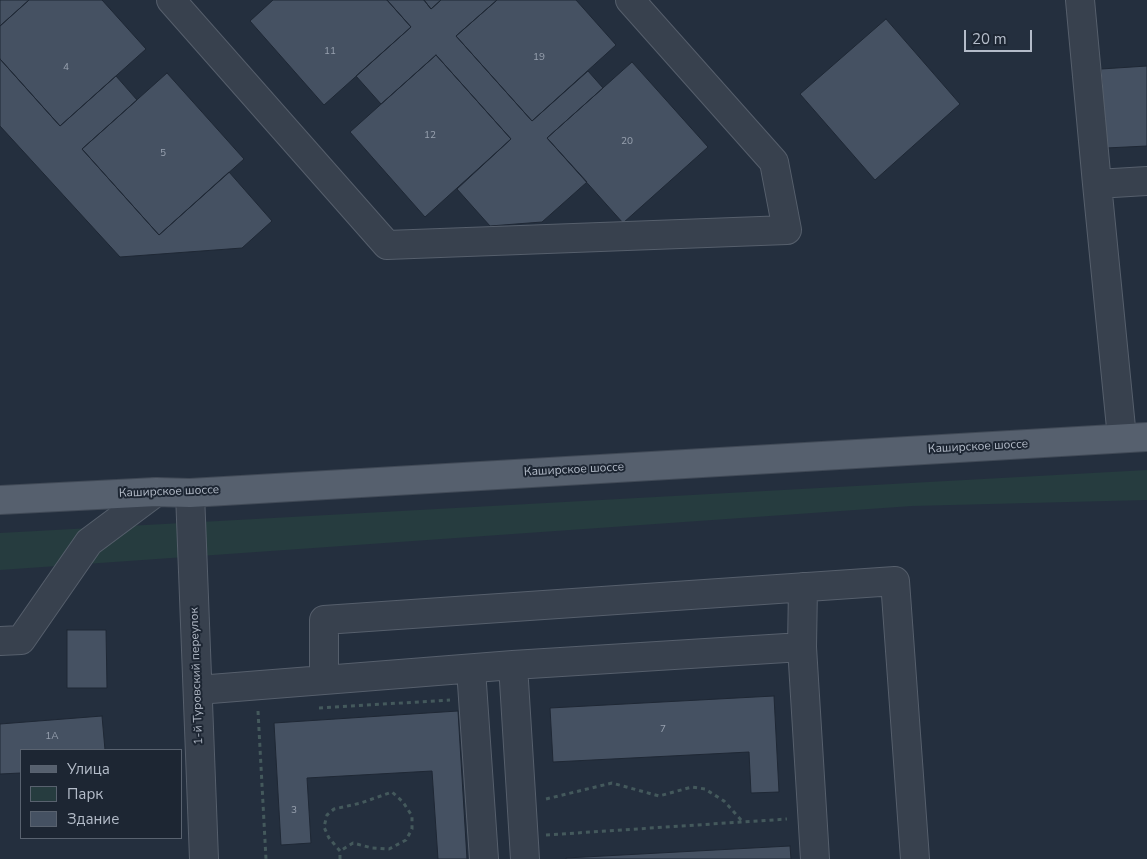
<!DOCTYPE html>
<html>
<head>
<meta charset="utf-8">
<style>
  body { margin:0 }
  #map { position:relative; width:1147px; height:859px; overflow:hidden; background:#242f3e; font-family:"Nunito Sans",sans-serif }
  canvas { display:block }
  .legend { position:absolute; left:20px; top:749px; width:162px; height:90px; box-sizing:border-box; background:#1d2633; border:1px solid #59626f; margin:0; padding:6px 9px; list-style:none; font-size:15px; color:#b4bcc9 }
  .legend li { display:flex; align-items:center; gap:10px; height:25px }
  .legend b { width:25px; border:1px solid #59626f }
  .scale { position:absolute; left:964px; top:30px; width:68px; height:22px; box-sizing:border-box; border:2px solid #b4bcc9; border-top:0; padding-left:6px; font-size:15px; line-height:18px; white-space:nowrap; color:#b4bcc9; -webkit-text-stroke:4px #1d2633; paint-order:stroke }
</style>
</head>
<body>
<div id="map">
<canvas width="1147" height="859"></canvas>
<ul class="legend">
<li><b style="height:6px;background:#56606e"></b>Улица</li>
<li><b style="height:14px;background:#263c3f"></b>Парк</li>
<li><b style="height:14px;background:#455162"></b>Здание</li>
</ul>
<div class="scale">20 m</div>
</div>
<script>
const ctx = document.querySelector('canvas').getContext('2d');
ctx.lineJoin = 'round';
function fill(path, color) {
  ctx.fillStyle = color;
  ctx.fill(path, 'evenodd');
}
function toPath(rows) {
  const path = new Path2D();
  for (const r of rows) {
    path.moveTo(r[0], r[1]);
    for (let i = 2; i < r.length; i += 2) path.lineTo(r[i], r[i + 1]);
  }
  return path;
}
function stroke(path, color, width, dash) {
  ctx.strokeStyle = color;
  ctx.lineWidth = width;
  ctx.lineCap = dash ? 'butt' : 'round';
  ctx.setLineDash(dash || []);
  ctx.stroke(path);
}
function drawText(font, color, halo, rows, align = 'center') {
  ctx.font = font + ' "Nunito Sans",sans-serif';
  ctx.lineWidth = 4;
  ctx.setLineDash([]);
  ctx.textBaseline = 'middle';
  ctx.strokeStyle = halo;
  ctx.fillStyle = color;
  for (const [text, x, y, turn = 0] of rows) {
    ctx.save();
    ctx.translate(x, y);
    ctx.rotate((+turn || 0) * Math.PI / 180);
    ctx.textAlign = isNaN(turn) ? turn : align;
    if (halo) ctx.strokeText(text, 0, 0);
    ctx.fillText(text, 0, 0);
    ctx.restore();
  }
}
const green = toPath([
  [1147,470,1147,500,912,506,0,570,0,533]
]);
const building = toPath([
  [0,0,29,0,0,26,0,0],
  [29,0,102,0,146,49,60,126,0,59,0,26,29,0],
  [273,0,387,0,411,27,324,105,250,21,273,0],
  [387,0,424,0,431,9,441,0,497,0,456,36,532,121,588,71,603,88,547,138,587,182,542,222,490,226,457,189,511,139,436,55,381,104,356,76,411,27,387,0],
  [424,0,441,0,431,9,424,0],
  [497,0,576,0,616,45,532,121,456,36,497,0],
  [886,19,960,104,875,180,800,94,886,19],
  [436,55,511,139,425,217,350,132,436,55],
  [0,59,60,126,116,76,137,100,82,149,159,235,229,172,272,221,242,248,120,257,0,126,0,59],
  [632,62,708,147,623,223,547,138,632,62],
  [1147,66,1147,146,1106,148,1101,69,1147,66],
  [167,73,244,159,159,235,82,149,167,73],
  [67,630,106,630,107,688,67,688,67,630],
  [774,696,779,792,751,793,749,752,553,762,550,708,774,696],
  [458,711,467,859,438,859,432,771,307,778,311,843,281,845,274,723,458,711],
  [102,716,105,750,21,750,21,773,0,774,0,724,102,716],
  [790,846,791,859,566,859,566,858,790,846]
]);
const path = toPath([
  [319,708,450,700],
  [258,711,266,859],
  [546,799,612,783,659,796,692,787,705,789,724,801,743,822],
  [546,835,787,819],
  [340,859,340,851,329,838,324,827,327,815,334,809,361,803,392,792,403,802,412,816,412,829,406,840,389,849,372,848,353,843,340,851]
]);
const minor = toPath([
  [171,0,387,245,787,230,774,162,630,0],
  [1080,0,1097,184],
  [1122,438,1097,184,1147,181],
  [190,493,204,859],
  [0,641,21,640,89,542,156,492],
  [802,647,803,587],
  [513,665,525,859],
  [471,669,484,859],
  [324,679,324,620,895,581,915,859],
  [198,690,513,665,802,647,815,859]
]);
const major = toPath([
  [0,500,156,492,190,493,1147,437]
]);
const numberNames = [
  ["11",330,52],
  ["19",539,58],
  ["4",66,68],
  ["12",430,136],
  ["20",627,142],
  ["5",163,154],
  ["7",663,730],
  ["1А",52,737],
  ["3",294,811]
];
const streetNames = [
  ["Каширское шоссе",978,447,-3],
  ["Каширское шоссе",574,470,-3],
  ["Каширское шоссе",169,492,-2],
  ["1-й Туровский переулок",197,676,-92]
];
fill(green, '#263c3f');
fill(building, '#455162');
stroke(building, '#1f2835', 1);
stroke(minor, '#565f6c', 30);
stroke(major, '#414a57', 30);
stroke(path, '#44595c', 3, [4, 4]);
stroke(minor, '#38414e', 28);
stroke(major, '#56606e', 28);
drawText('10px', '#98a1af', null, numberNames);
drawText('12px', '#b4bcc9', '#1d2633', streetNames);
</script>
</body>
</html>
